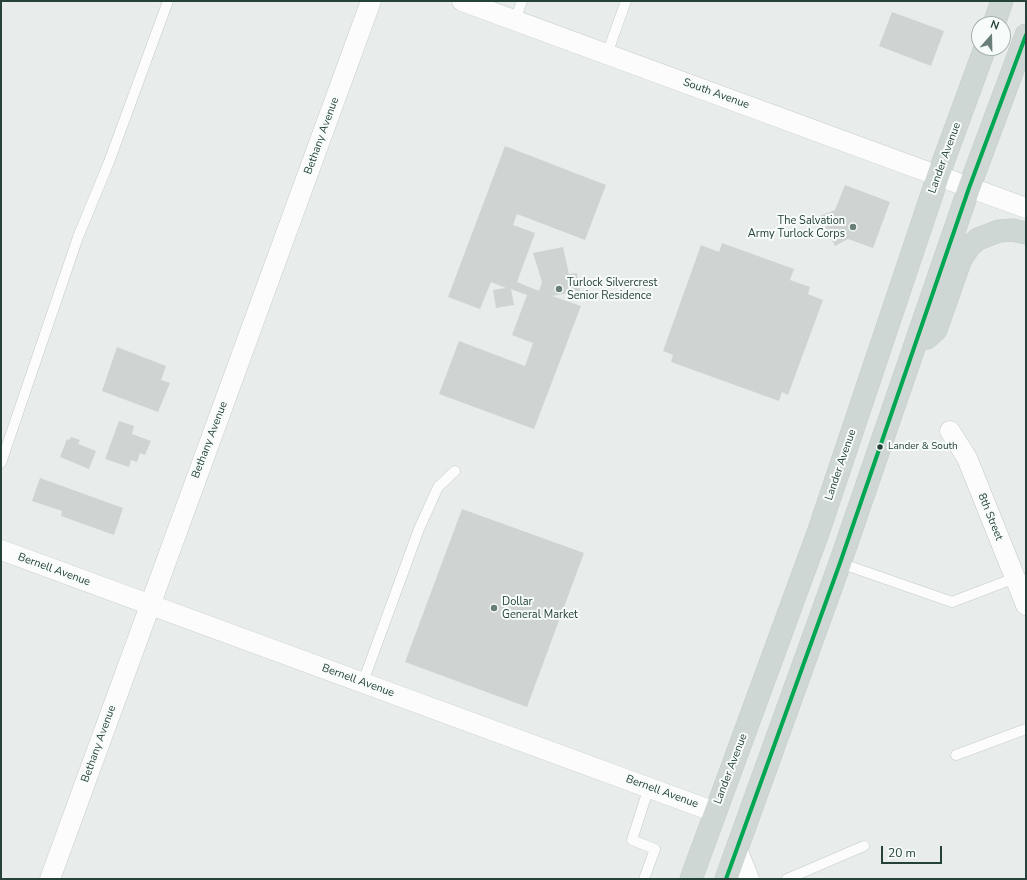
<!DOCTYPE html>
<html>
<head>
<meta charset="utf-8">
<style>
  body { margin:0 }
  #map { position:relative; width:1027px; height:880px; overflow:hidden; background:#e8edeb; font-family:"Nunito Sans",sans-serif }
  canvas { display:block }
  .frame { position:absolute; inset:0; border:2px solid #24423a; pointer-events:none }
  .north { position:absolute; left:971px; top:16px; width:40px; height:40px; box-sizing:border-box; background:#f7fbf9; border:1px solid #a3b1ad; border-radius:50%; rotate:20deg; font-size:11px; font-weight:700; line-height:16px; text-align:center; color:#24423a }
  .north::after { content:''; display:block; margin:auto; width:14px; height:18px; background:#697e78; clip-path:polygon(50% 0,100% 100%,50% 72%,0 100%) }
  .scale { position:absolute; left:881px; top:846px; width:61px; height:18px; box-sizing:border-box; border:2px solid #24423a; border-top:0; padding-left:5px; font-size:12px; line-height:14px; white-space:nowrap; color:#24423a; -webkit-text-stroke:3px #f7fbf9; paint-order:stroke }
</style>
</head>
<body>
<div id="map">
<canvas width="1027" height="880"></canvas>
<div class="frame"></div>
<div class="north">N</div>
<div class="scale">20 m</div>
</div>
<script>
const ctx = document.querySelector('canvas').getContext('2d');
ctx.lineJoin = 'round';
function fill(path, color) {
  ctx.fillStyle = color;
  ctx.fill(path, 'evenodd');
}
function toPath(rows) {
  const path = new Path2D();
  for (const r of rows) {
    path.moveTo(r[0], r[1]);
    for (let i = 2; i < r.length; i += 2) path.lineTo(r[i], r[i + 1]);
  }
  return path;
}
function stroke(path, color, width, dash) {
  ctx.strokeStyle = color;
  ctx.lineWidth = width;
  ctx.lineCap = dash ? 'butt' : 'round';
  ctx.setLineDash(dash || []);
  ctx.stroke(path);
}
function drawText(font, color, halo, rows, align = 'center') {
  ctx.font = font + ' "Nunito Sans",sans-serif';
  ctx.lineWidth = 4;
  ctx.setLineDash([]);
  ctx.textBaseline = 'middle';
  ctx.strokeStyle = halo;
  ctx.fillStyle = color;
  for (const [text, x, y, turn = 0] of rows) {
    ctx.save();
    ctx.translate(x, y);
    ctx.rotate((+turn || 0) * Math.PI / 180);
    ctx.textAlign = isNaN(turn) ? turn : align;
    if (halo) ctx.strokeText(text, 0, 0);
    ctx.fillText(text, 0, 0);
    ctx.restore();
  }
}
const building = toPath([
  [892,12,944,31,931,66,879,46],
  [505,146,606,185,585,240,517,214,513,225,535,233,517,282,539,291,542,282,533,253,563,247,569,274,577,273,580,291,552,296,581,306,534,429,439,394,459,341,525,366,533,343,512,335,527,295,511,289,514,305,496,308,493,290,506,288,491,282,480,309,448,297],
  [845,185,890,202,873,248,848,239,835,246,820,216,835,210],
  [722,243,794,269,790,280,810,287,808,294,823,300,788,395,782,392,779,401,671,362,673,355,663,351,701,245,719,252],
  [117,347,166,366,161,380,170,383,158,412,102,391],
  [119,421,134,426,132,434,151,441,145,455,140,453,137,462,131,460,129,467,105,459],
  [71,437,80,440,78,444,96,451,89,469,60,457,67,439,69,440],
  [40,478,123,508,114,535,61,516,62,511,32,501],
  [462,509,584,553,527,707,405,662]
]);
const lane = toPath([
  [515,20,522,1],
  [607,54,626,1],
  [1,463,78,237,109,162,168,1],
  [840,563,952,602,1015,578],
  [363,682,419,529,438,487,455,471],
  [956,755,1026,729],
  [644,879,655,849,632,840,649,787],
  [787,879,864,846]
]);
const street = toPath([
  [462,1,1026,208],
  [950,431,967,458,1026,605],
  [1,550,715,812],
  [737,849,749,879],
  [50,879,371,1]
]);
const primary = toPath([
  [994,24,1002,1],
  [927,338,936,330,961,259,969,247,978,239,999,231,1013,230,1026,233],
  [691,879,818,533,938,176,985,48],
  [726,879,840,563,969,188,1026,35]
]);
const bus1 = toPath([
  [726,879,840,563,969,188,1026,35]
]);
const markers = [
  [853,227,4,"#697e78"],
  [559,289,4,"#697e78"],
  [880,447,3.5,"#24423a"],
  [494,608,4,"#697e78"]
];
const busNames = [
  ["Lander & South",888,447]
];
const streetNames = [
  ["South Avenue",716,94,20],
  ["Bethany Avenue",322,136,-70],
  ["Lander Avenue",945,158,-70],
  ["Bethany Avenue",210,440,-69],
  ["Lander Avenue",841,465,-71],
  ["8th Street",990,517,68],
  ["Bernell Avenue",54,570,20],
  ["Bernell Avenue",358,681,20],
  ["Bethany Avenue",99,744,-70],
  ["Lander Avenue",731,769,-69],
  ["Bernell Avenue",662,792,20]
];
const poiNames = [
  ["The Salvation",845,221,"right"],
  ["Army Turlock Corps",845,234,"right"],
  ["Turlock Silvercrest",567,283],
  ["Senior Residence",567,296],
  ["Dollar",502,602],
  ["General Market",502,615]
];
fill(building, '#cfd4d2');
stroke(lane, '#c5cac8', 11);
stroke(street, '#c5cac8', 21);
stroke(primary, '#c3ccc9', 23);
stroke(lane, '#fcfcfc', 10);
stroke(street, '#fcfcfc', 20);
stroke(primary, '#cfd7d5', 22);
stroke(bus1, '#00a651', 4);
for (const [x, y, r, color] of markers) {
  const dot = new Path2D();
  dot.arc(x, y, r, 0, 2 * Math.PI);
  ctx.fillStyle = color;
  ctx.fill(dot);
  stroke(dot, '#f7fbf9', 1.5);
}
drawText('10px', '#24423a', '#f7fbf9', busNames, 'left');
drawText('11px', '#24423a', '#f7fbf9', streetNames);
drawText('11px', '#24423a', '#f7fbf9', poiNames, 'left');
</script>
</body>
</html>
